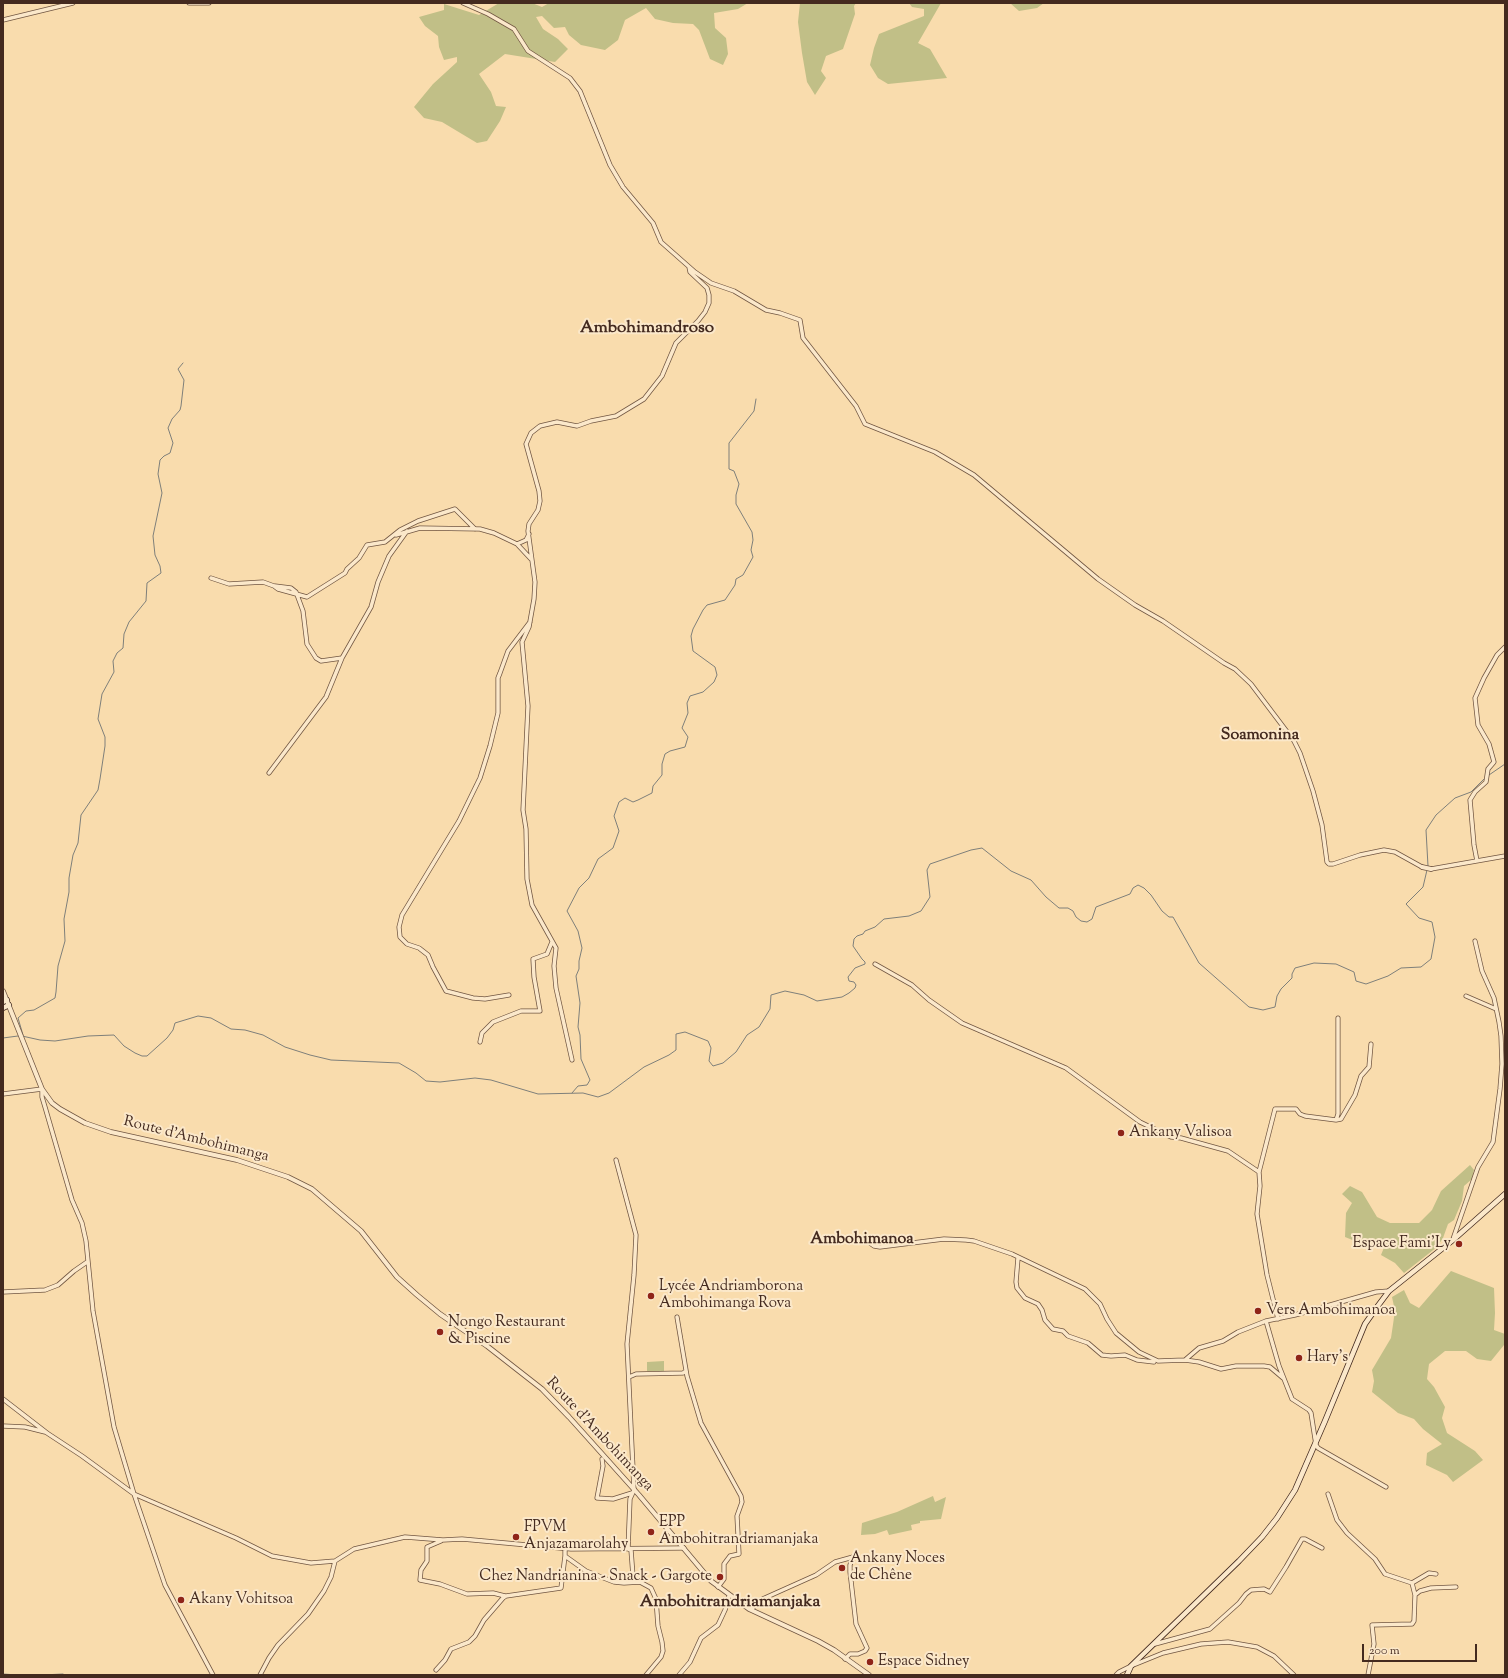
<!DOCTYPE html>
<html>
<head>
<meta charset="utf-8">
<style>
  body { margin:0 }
  #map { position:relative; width:1508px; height:1678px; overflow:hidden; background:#f9dcad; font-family:"Sorts Mill Goudy",serif }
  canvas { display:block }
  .frame { position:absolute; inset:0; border:4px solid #442a1f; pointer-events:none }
  .scale { position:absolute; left:1362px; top:1644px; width:115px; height:18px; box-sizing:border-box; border:2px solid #442a1f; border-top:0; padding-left:5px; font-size:12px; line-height:14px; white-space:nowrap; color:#442a1f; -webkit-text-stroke:3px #fbe8ca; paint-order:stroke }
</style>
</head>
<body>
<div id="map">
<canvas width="1508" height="1678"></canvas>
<div class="frame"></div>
<div class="scale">200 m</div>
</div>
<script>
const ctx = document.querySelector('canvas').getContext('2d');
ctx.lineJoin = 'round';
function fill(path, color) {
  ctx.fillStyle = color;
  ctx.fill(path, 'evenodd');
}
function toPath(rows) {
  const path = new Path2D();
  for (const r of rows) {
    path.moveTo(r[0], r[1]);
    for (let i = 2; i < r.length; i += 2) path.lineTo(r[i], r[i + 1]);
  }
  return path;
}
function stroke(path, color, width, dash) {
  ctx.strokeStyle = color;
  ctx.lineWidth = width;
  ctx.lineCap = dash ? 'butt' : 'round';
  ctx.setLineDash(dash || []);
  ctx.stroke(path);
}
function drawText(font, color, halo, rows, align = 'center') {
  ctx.font = font + ' "Sorts Mill Goudy",serif';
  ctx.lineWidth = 4;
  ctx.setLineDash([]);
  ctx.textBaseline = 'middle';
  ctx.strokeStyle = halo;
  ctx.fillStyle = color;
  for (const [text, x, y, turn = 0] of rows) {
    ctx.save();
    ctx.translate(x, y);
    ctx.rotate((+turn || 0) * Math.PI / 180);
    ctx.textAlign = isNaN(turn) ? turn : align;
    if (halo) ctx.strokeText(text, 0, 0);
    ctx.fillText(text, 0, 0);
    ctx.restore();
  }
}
const green = toPath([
  [499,3,532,3,542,7,549,3,748,3,738,9,714,13,715,28,726,38,728,54,723,65,710,59,699,30,693,24,673,23,655,19,646,8,625,20,618,40,605,50,581,45,569,35,565,27,554,28,542,16,536,17,543,29,558,39,568,49,555,62,505,54,479,74,491,92,496,106,506,107,500,121,487,141,477,143,442,122,424,118,414,107,433,84,457,62,457,57,444,60,439,47,438,36,425,26,419,17,444,10,444,4,479,15],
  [800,3,856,3,854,6,855,14,843,49,826,56,821,71,826,78,815,95,807,82,802,53,798,22],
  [909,3,941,3,918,43,930,49,947,78,888,84,878,78,870,65,874,48,879,34,924,16,924,9,912,7],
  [1010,3,1044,3,1037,8,1019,11],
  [1470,1165,1474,1170,1472,1179,1464,1186,1462,1201,1454,1220,1448,1224,1443,1238,1437,1247,1404,1273,1395,1263,1381,1255,1385,1245,1360,1243,1345,1237,1346,1213,1352,1203,1342,1194,1350,1186,1362,1192,1377,1217,1390,1223,1419,1223,1432,1210,1441,1191],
  [1451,1271,1494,1288,1495,1313,1494,1330,1505,1334,1504,1345,1491,1361,1477,1359,1466,1351,1445,1351,1429,1364,1427,1379,1434,1387,1445,1407,1442,1418,1447,1433,1475,1451,1483,1460,1453,1482,1447,1475,1426,1465,1427,1453,1442,1444,1423,1429,1414,1419,1398,1413,1372,1392,1374,1381,1372,1370,1391,1338,1395,1311,1392,1297,1404,1290,1410,1303,1419,1308],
  [664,1361,664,1371,647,1371,647,1362],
  [933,1496,935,1502,946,1497,941,1519,920,1521,920,1523,911,1525,912,1530,889,1535,887,1530,875,1534,861,1535,862,1523,897,1512]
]);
const stream = toPath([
  [1489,775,1505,764],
  [1428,866,1426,830,1436,815,1455,798,1471,792,1485,778],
  [23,1035,18,1018,26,1011,34,1010,55,998,56,992,58,966,65,941,64,919,69,892,69,878,73,855,78,843,81,815,98,790,100,779,105,746,105,737,98,719,102,694,114,672,113,661,117,653,123,648,124,634,129,622,146,601,147,583,161,573,160,566,155,555,153,536,162,493,158,474,160,460,164,456,170,453,173,443,168,428,172,419,180,410,181,406,184,380,178,369,183,363],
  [22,1036,40,1040,55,1041,88,1036,114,1035,124,1046,135,1053,142,1056,147,1056,167,1038,173,1030,175,1023,198,1016,211,1018,231,1029,245,1030,263,1035,285,1047,310,1055,331,1060,399,1063,416,1073,426,1081,440,1082,475,1078,491,1080,538,1094,583,1093,598,1097,609,1093,644,1067,669,1055,676,1050,676,1034,685,1032,708,1041,711,1048,709,1061,713,1066,723,1063,736,1052,747,1035,759,1027,770,1009,771,995,785,991,804,995,817,1001,842,997,849,993,855,988,856,985,854,982,849,981,848,977,855,968,865,964,865,962,862,959,853,946,854,939,857,936,863,934,865,931,875,927,884,919,909,916,921,911,930,897,927,870,930,864,971,850,982,848,1011,871,1031,880,1046,897,1059,908,1068,908,1073,911,1076,917,1081,921,1087,922,1092,919,1096,907,1130,894,1133,888,1138,885,1144,888,1151,895,1162,911,1169,917,1173,917,1199,963,1249,1007,1263,1010,1275,1007,1277,996,1281,989,1292,978,1292,974,1295,968,1314,963,1336,964,1354,972,1356,981,1366,984,1388,976,1401,968,1421,967,1431,959,1435,937,1432,922,1419,918,1406,904,1423,887,1427,870],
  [3,1038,18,1036],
  [572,1093,578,1086,587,1085,590,1080,581,1059,580,1035,578,1027,580,1003,576,976,579,969,579,961,582,948,578,931,567,911,579,888,589,878,598,859,613,848,619,831,614,816,619,802,625,798,633,802,638,800,652,793,653,786,662,775,662,764,665,754,670,751,685,747,688,737,682,728,688,713,687,703,690,696,703,692,714,682,717,675,715,667,693,651,691,636,693,629,703,610,707,605,725,600,735,585,736,579,743,575,753,557,751,550,753,540,752,532,736,504,736,495,739,484,734,471,729,469,729,443,754,411,756,399],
  [3,1674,18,1675],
  [42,1675,63,1674]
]);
const minor = toPath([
  [189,3,209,3],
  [463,3,488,14,514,29,528,51,570,78,580,91,610,165,623,187,653,223,661,242,695,272,711,283,734,291,766,310,780,313,800,320,803,338,856,406,865,424,935,452,974,475,1098,579,1135,605,1163,621,1224,663,1235,669,1251,684,1294,741,1300,753,1313,791,1322,825,1327,862,1329,864,1333,864,1360,855,1384,850,1395,852,1422,867],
  [3,20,73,3],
  [396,535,420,528,480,529,494,533,517,544,526,540,529,534],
  [517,544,531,559],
  [211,578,229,584,263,582,274,586,278,589,307,597,345,573,347,569,359,558,367,545,385,542,400,530,418,521,455,509,475,529],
  [275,586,291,588,296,592,303,611,307,644,316,658,321,661,342,658],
  [269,773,326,697,342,658,371,607,378,582,389,556,407,531],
  [1477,861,1474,845,1470,800,1475,792,1486,782,1488,769,1494,762,1489,744,1478,725,1475,698,1484,678,1497,655,1505,647],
  [1431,869,1505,856],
  [875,964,912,985,929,1000,962,1023,1066,1068,1140,1122,1171,1137,1181,1138,1228,1151,1259,1172],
  [509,995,485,999,473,998,446,991,433,967,428,955,419,948,407,944,400,937,399,927,402,915,459,821,480,778,490,746,498,713,498,678,500,673,508,651,530,622],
  [1466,996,1496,1009],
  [480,1042,482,1033,493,1022,521,1011,540,1011,534,977,533,959,547,954,552,942],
  [572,1060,556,988,554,966,556,948,532,905,527,879,526,829,523,810,528,706,522,642,529,627,534,599,535,582,528,531,529,524,538,510,540,501,539,491,526,444,531,433,540,426,557,422,577,426,591,421,616,416,644,399,662,376,676,343,698,321,705,312,709,303,709,295,707,288,690,272,689,267],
  [3,1094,42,1089,42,1097,45,1107,72,1200,82,1223,86,1241,93,1311,114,1427,134,1494,165,1585,213,1675],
  [1336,1120,1338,1114,1338,1018],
  [616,1160,636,1235,634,1275,627,1344,634,1490,630,1499,628,1549,631,1550,633,1576,636,1582],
  [1453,1239,1478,1167,1493,1142,1500,1089,1502,1064,1501,1036,1499,1022,1494,998,1482,971,1475,941],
  [867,1241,874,1246,880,1247,944,1239,966,1240,974,1241,1012,1254,1085,1289,1100,1304,1107,1319,1116,1333,1139,1352,1158,1361,1185,1360,1199,1348,1223,1341,1238,1332,1266,1321,1295,1315,1376,1292,1389,1291],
  [1018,1258,1016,1282,1017,1288,1025,1298,1038,1304,1042,1310,1045,1320,1053,1329,1063,1331,1068,1336,1088,1343,1102,1355,1111,1356,1125,1355,1137,1360,1154,1362],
  [3,1292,45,1290,58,1285,74,1271,87,1262],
  [677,1317,687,1376,701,1423,741,1496,742,1502,737,1516,739,1554,730,1556,724,1564,724,1579,718,1587],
  [1278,1319,1267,1275,1257,1214,1260,1186,1259,1172,1275,1109,1296,1109,1300,1114,1305,1116,1336,1120,1341,1119,1355,1095,1361,1076,1369,1067,1371,1044],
  [1266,1321,1279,1366,1292,1399,1309,1410,1311,1413,1316,1445,1318,1448,1386,1487],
  [1185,1360,1199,1362,1221,1369,1236,1366,1264,1366,1270,1367,1283,1378],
  [629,1377,636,1374,683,1373,686,1371],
  [3,1399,47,1433,82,1456,134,1494,236,1538,272,1556,311,1563,335,1561,354,1549,405,1537,443,1540,462,1539,571,1549,684,1548],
  [3,1426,25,1427,45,1432],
  [602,1459,603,1466,597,1498,613,1499,632,1493],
  [1328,1494,1337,1520,1347,1533,1375,1559,1385,1574,1412,1583],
  [441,1541,427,1547,427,1561,421,1570,420,1580,440,1584,467,1594,493,1593,505,1596],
  [565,1548,565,1556,586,1571,614,1582,624,1583,640,1582,651,1588,656,1599,658,1626,662,1642,663,1651,661,1657,646,1675],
  [1415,1595,1412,1583,1429,1573,1436,1574],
  [750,1609,752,1609,758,1601,816,1575,835,1562,853,1557,850,1565,850,1572,856,1624,867,1648,865,1651,858,1654,850,1654,845,1659],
  [1155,1644,1210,1629,1239,1603,1246,1594,1251,1590,1264,1589,1270,1592,1286,1567,1302,1539,1305,1539,1322,1548],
  [436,1670,445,1660,451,1649,469,1642,475,1636,484,1620,503,1598,506,1596,561,1588,565,1556],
  [260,1675,269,1658,278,1645,308,1614,324,1591,331,1577,335,1561],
  [679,1675,690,1662,701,1638,718,1625,725,1610,729,1596],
  [1116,1675,1119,1672,1131,1666,1163,1653,1201,1644,1228,1642,1257,1647,1274,1656,1294,1675],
  [1368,1675,1374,1644,1372,1625,1412,1624,1414,1621,1415,1595,1420,1591,1431,1588,1456,1587]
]);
const tertiary = toPath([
  [1422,867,1431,869],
  [3,991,42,1089,52,1103,60,1109,85,1123,111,1132,237,1160,288,1177,312,1189,361,1231,397,1277,417,1295,440,1314,487,1346,542,1389,569,1417,639,1495,711,1581,749,1609,818,1641,834,1650,869,1675]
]);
const secondary = toPath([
  [3,1002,7,1000],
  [3,1008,9,1005],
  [1127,1675,1131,1666,1239,1561,1262,1537,1277,1518,1295,1490,1325,1421,1365,1324,1377,1307,1389,1291,1453,1240,1505,1194]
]);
const markers = [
  [1121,1133,4,"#8f2418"],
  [1459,1244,4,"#8f2418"],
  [651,1296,4,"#8f2418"],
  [1258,1311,4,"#8f2418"],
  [440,1332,4,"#8f2418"],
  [1299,1358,4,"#8f2418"],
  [651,1532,4,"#8f2418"],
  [516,1537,4,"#8f2418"],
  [842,1568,4,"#8f2418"],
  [720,1577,4,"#8f2418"],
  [181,1600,4,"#8f2418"],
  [870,1662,4,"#8f2418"]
];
const poiNames = [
  ["Ankany Valisoa",1129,1133],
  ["Espace Fami'Ly",1451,1244,"right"],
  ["Lycée Andriamborona",659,1287],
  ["Ambohimanga Rova",659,1304],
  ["Vers Ambohimanoa",1266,1311],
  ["Nongo Restaurant",448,1323],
  ["& Piscine",448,1340],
  ["Hary's",1307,1358],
  ["EPP",659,1523],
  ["Ambohitrandriamanjaka",659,1540],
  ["FPVM",524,1528],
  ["Anjazamarolahy",524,1545],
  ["Ankany Noces",850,1559],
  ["de Chêne",850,1576],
  ["Chez Nandrianina - Snack - Gargote",712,1577,"right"],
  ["Akany Vohitsoa",189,1600],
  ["Espace Sidney",878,1662]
];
const streetNames = [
  ["Route d'Ambohimanga",196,1140,14],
  ["Route d'Ambohimanga",599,1435,47]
];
const neighbourhoodNames = [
  ["Soamonina",1260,736],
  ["Ambohimanoa",862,1240]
];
const quarterNames = [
  ["Ambohimandroso",647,329],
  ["Ambohitrandriamanjaka",730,1603]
];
fill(green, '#c1bf87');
stroke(stream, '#7e7f7a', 1);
stroke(minor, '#715642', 5);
stroke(tertiary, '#715642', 5.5);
stroke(secondary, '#442a1f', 6);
stroke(minor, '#fbe8ca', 3.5);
stroke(tertiary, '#fbe8ca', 4);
stroke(secondary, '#fbe8ca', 4.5);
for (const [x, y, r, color] of markers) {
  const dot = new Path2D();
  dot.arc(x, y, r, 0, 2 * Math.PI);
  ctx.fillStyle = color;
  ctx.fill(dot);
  stroke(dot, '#fbe8ca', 1.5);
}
drawText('15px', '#442a1f', '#fbe8ca', poiNames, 'left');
drawText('15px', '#442a1f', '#fbe8ca', streetNames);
drawText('bold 16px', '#442a1f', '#fbe8ca', neighbourhoodNames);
drawText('bold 17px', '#442a1f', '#fbe8ca', quarterNames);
</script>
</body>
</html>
